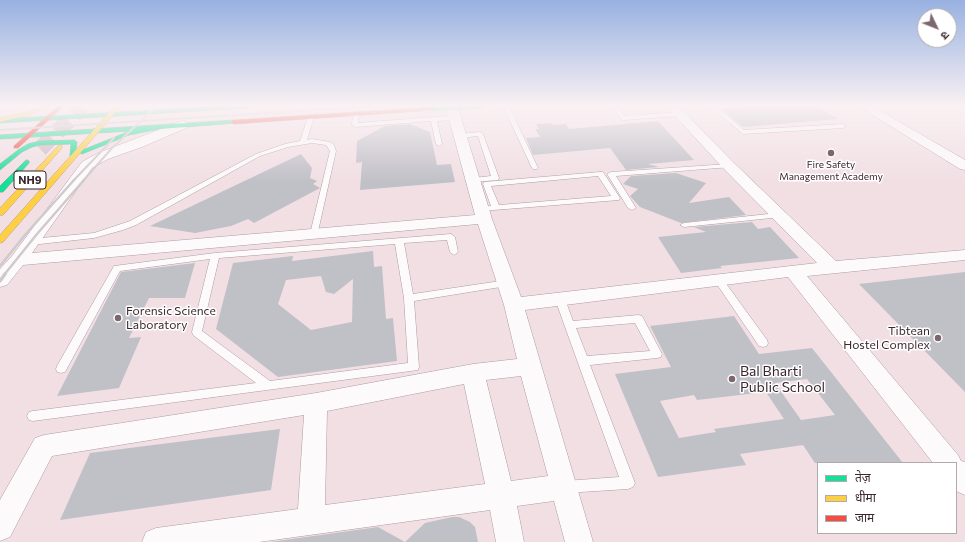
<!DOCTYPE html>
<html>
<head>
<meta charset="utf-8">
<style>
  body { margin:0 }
  #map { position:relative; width:965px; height:542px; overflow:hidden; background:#f1dfe4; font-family:Commissioner,"Noto Sans Devanagari",sans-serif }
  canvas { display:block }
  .legend { position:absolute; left:817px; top:462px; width:140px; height:72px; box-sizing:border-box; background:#fff; border:1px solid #b1a9ab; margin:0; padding:5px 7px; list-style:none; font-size:12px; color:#3b272d }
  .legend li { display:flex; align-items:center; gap:8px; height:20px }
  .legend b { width:20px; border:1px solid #b1a9ab }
  .north { position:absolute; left:917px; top:8px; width:40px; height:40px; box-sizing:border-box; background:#fff; border:1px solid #b1a9ab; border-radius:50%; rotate:133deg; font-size:11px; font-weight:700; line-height:16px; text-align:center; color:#3b272d }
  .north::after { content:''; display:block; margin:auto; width:14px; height:18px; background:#7b676d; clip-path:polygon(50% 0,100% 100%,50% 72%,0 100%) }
</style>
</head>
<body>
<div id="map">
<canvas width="965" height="542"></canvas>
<ul class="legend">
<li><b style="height:5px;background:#16e098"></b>तेज़</li>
<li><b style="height:5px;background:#ffcf43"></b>धीमा</li>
<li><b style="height:5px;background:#f24e42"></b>जाम</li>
</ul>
<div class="north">उ</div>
</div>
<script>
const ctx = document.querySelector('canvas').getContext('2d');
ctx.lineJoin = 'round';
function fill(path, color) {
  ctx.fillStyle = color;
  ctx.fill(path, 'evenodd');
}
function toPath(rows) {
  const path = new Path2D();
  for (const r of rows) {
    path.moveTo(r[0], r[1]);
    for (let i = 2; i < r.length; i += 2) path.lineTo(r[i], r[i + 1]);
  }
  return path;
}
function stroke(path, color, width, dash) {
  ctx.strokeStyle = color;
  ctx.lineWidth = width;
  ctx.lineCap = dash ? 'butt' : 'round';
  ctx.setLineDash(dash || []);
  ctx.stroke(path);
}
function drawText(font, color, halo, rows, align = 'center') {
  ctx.font = font + ' Commissioner,sans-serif';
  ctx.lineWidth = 3;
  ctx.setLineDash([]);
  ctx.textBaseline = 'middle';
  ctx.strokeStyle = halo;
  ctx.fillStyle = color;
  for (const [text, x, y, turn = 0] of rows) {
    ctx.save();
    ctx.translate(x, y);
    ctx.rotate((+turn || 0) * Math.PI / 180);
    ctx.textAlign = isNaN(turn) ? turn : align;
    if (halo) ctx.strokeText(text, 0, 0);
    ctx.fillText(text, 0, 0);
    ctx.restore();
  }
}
const building = toPath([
  [759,106,817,106,838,119,743,127,721,109],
  [658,121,694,160,648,164,659,167,626,170,610,148,533,155,526,138,540,137,535,129,539,129,536,124,551,123,553,125,566,124,569,129],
  [410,124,430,132,437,165,451,164,455,182,360,190,362,162,356,163,357,141,385,126],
  [301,154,312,168,310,178,317,181,313,184,320,188,254,223,248,219,231,226,195,233,150,226],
  [676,173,706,183,689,203,729,197,746,215,681,223,640,207,630,196,638,189,623,184,631,176],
  [752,222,758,229,770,227,799,258,720,266,722,268,681,273,658,237,706,232,694,227],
  [373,251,374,267,382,266,386,319,393,318,397,361,278,377,216,329,233,263,293,256,292,261],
  [321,276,326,292,334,294,353,279,352,322,311,330,278,304,286,280],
  [195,263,185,298,149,298,129,338,141,337,119,388,57,396,121,272],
  [965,272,965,392,859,284],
  [734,316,759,354,812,348,903,463,815,463,803,445,740,454,746,465,658,477,615,374,671,367,650,326],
  [807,379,835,415,801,420,775,383],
  [766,392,784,419,714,429,716,432,679,438,660,401,694,395,697,400],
  [280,429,271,490,60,520,90,453],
  [452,517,459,517,470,522,475,527,478,542,270,542,378,527,405,542,425,523]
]);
const highwayTunnel = toPath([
  [40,149,83,106]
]);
const lane = toPath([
  [503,106,509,106,538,168,537,169,533,169,532,168,503,106],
  [611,106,617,106,625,116,680,112,683,114,680,116,623,120,621,119,611,106],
  [710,106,716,106,744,130,843,124,846,126,843,128,743,134,710,106],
  [356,112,359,114,358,123,434,117,455,116,458,118,455,120,437,121,442,144,439,146,436,144,431,121,355,127,352,125,353,114,356,112],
  [311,115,314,117,307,140,312,139,330,142,334,145,336,151,317,236,311,236,310,234,330,151,326,145,312,143,288,147,260,156,136,225,123,230,94,238,31,245,27,242,31,239,94,233,130,221,256,154,285,144,300,141,308,117,311,115],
  [480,132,483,134,499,178,498,180,473,182,469,180,473,178,491,176,478,136,460,138,457,136,460,134,480,132],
  [729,164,732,166,731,167,616,176,636,208,632,210,628,208,607,174,611,172,729,164],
  [600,172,603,172,620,198,619,200,481,211,477,209,481,207,491,206,483,184,484,182,600,172],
  [598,176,611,196,499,205,491,186,598,176],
  [778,213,782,215,781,217,684,227,680,225,684,223,778,213],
  [451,234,455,237,458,252,454,255,450,252,447,240,404,243,413,294,507,280,512,283,507,286,414,301,419,367,418,370,33,421,29,420,27,416,29,412,33,411,256,383,193,335,192,332,210,259,120,271,65,372,61,373,57,372,56,369,57,366,114,266,215,253,451,234],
  [395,244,404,298,408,363,270,381,202,331,219,258,395,244],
  [719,277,722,278,767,340,768,343,767,346,763,347,759,346,714,280,719,277],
  [560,296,563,297,565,299,573,321,638,315,642,316,662,354,661,357,657,358,590,365,635,483,633,487,628,489,565,493,560,492,558,487,560,482,565,481,619,477,555,299,557,297,560,296],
  [635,323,650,351,587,356,576,328,635,323]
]);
const street = toPath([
  [0,106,21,106,19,108,0,112,0,106],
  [448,106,456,106,458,108,492,219,521,297,817,263,724,169,666,106,678,106,734,163,836,261,965,250,965,260,807,276,958,455,961,461,965,462,965,495,956,491,956,463,933,463,788,277,525,310,593,542,565,542,554,501,517,506,524,542,496,542,490,510,259,542,142,542,146,532,156,528,298,509,304,415,52,456,10,537,0,541,0,500,35,438,44,435,316,393,473,364,517,359,504,305,478,224,23,265,7,285,0,287,0,269,12,256,82,162,98,153,182,121,186,122,188,125,186,128,142,147,108,159,92,168,32,253,475,215,446,108,448,106],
  [521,376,548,476,511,481,486,380,521,376],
  [464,384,485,484,325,505,327,411,464,384],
  [858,106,872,106,965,160,965,170,960,169,858,106]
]);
const fast = toPath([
  [224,106,251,106,248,108,0,123,0,119,224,106],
  [458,106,485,106,482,108,432,111,429,109,432,107,458,106],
  [234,120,236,121,236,123,160,129,129,135,82,154,80,153,80,151,130,131,0,139,0,135,234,120],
  [74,140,77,142,75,157,73,158,70,156,71,144,40,145,32,147,22,152,0,170,0,164,18,150,28,144,40,141,74,140],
  [27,160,29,161,29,163,3,192,0,192,0,186,25,161,27,160]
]);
const slow = toPath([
  [43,106,51,106,28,115,0,122,0,118,24,113,43,106],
  [115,106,121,106,3,242,0,243,0,235,115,106],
  [60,145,62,146,62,148,3,215,0,215,0,208,58,146,60,145]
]);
const jam = toPath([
  [58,106,64,106,18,148,14,148,14,146,58,106],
  [432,107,434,108,434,110,234,124,231,122,234,120,432,107]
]);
const railFar2 = toPath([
  [0,130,378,106],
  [73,181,114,138],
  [83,181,112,148,157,106]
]);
const railFar1 = toPath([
  [0,266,25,235,74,180],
  [4,275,37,234,84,180]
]);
const rail = toPath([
  [0,281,5,274]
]);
const markers = [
  [831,153,4,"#7b676d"],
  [118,318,4,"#7b676d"],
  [938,338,4,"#7b676d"],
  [732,379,4,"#7b676d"]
];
const farPoinames = [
  ["Fire Safety",831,165],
  ["Management Academy",831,177]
];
const shields = [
  [30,180,32]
];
const shieldNames = [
  ["NH9",30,180]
];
const poiNames = [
  ["Forensic Science",126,311],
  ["Laboratory",126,325],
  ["Tibtean",930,331,"right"],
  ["Hostel Complex",930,345,"right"]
];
const nearPoinames = [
  ["Bal Bharti",740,371],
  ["Public School",740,387]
];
fill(building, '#c0c0c7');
stroke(highwayTunnel, '#cdbabf', 16, [16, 8]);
stroke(lane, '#ac9ca1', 1);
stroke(street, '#ac9ca1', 1);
stroke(fast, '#ac9ca1', 1);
stroke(slow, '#ac9ca1', 1);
stroke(jam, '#ac9ca1', 1);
fill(lane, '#fdfafb');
fill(street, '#fdfafb');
fill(fast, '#16e098');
fill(slow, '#ffcf43');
fill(jam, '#f24e42');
stroke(railFar2, '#d0cacc', 2);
stroke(railFar1, '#d0cacc', 2.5);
stroke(rail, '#d0cacc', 3.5);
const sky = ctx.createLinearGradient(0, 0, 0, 182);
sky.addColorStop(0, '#98b1e1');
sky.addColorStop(0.58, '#f9f1f3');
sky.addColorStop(1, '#f9f1f300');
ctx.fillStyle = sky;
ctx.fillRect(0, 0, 965, 182);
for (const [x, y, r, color] of markers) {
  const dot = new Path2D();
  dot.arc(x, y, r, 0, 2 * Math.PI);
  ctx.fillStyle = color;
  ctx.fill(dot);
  stroke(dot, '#fff', 1.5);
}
drawText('10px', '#3b272d', '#fff', farPoinames);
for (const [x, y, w] of shields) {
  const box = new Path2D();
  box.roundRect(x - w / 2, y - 9, w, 18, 3);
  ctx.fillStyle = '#fff';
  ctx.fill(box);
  stroke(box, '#3b272d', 1);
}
drawText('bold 11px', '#3b272d', null, shieldNames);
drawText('12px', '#3b272d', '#fff', poiNames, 'left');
drawText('14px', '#3b272d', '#fff', nearPoinames, 'left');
</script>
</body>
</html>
